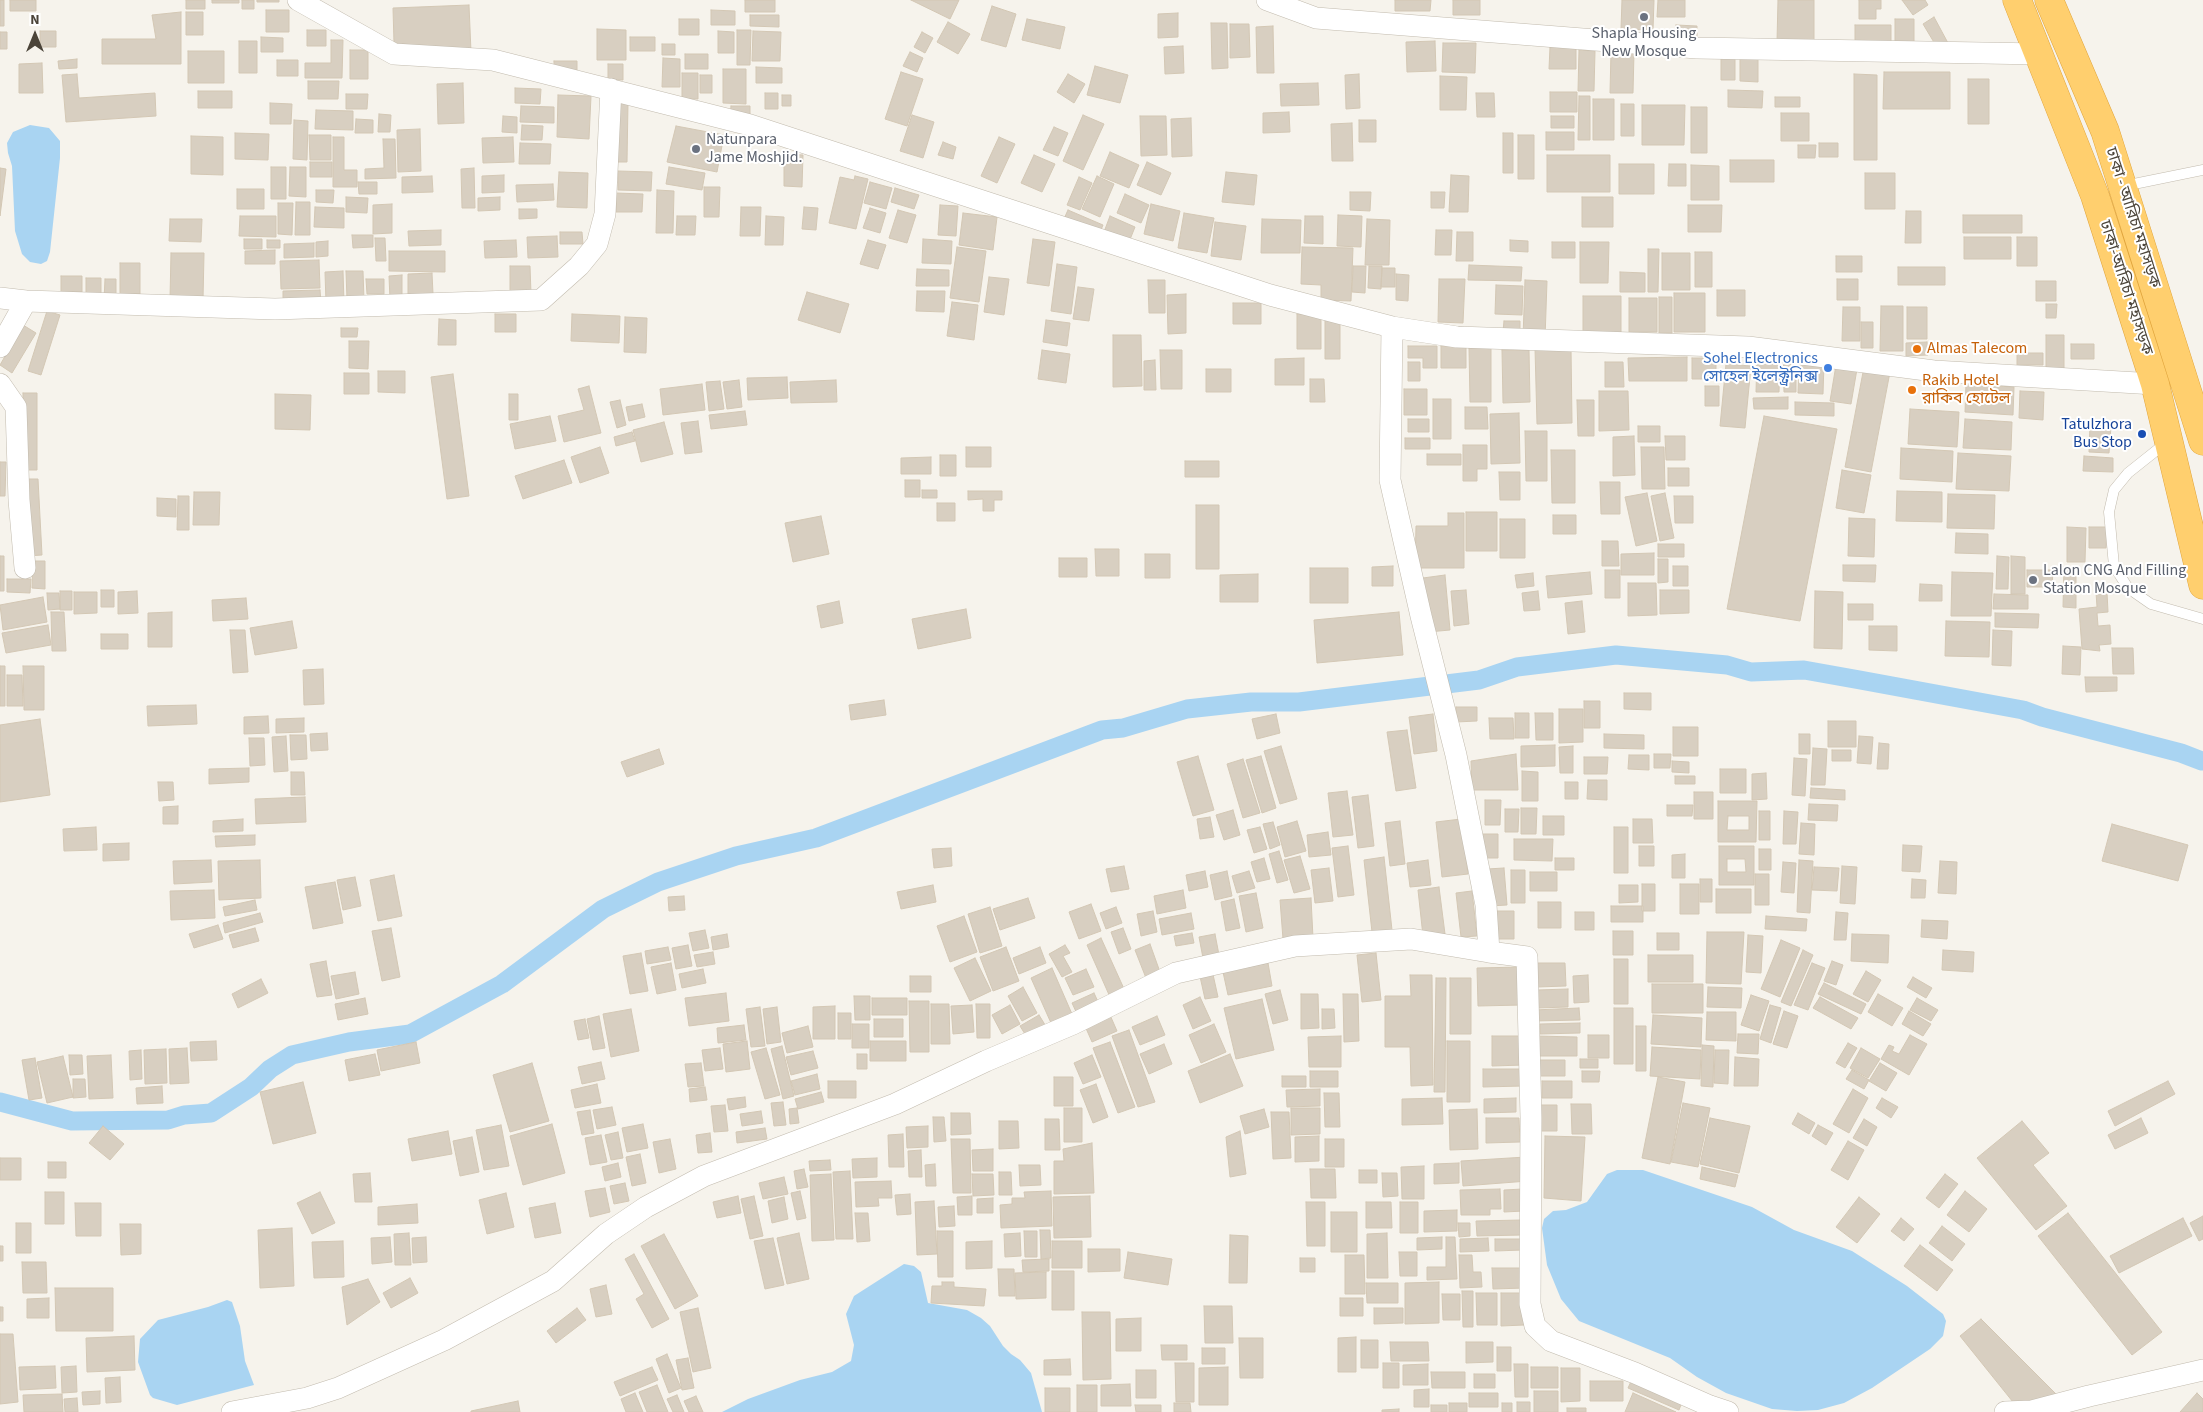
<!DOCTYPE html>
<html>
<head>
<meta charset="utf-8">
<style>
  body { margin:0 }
  #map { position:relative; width:2203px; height:1412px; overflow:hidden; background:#f6f3ec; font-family:"Source Sans 3",sans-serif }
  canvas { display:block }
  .north { position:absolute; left:10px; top:10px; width:50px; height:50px; -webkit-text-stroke:4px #fff; paint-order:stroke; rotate:0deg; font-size:14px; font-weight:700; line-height:20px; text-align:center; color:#4b4439 }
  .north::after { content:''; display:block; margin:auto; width:18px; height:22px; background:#4b4439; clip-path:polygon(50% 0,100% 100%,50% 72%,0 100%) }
</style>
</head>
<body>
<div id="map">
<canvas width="2203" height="1412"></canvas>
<div class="north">N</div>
</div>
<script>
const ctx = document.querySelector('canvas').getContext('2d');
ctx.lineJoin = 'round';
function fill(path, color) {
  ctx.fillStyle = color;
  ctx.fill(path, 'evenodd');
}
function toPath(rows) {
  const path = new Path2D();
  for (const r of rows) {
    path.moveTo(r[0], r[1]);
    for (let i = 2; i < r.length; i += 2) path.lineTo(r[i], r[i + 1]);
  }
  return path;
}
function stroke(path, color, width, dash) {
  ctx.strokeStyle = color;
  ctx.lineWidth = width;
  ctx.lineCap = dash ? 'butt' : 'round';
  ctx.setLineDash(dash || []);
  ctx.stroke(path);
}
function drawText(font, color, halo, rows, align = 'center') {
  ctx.font = font + ' "Source Sans 3","Noto Sans Bengali",sans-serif';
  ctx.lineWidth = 4;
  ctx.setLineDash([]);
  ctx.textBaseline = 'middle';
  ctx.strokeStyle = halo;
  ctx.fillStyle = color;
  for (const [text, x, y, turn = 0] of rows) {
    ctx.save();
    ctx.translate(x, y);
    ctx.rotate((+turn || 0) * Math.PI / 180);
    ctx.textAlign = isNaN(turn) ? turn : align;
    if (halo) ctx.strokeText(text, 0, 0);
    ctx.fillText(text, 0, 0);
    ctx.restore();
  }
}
const water = toPath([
  [30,125,49,128,60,141,60,158,50,252,47,261,41,264,30,262,22,254,15,231,12,166,8,153,7,143,13,132],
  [1617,1170,1643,1170,1752,1207,1794,1230,1852,1251,1907,1286,1943,1314,1946,1321,1943,1336,1930,1349,1872,1388,1844,1403,1818,1410,1797,1411,1772,1409,1726,1393,1697,1377,1670,1358,1579,1321,1561,1299,1547,1265,1542,1228,1544,1219,1553,1211,1566,1210,1587,1202,1607,1174],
  [904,1264,914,1266,921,1272,928,1303,967,1310,981,1318,990,1326,1003,1346,1011,1354,1020,1360,1031,1373,1042,1412,722,1412,748,1399,800,1380,832,1372,851,1361,854,1345,846,1314,854,1296],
  [227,1300,232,1302,240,1326,245,1361,254,1385,177,1405,153,1398,150,1395,138,1362,140,1339,158,1320,208,1307]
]);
const canal = toPath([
  [0,1102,72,1121,168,1120,184,1115,211,1113,251,1087,270,1069,292,1055,349,1042,410,1034,502,984,603,909,658,882,736,856,816,838,1102,730,1123,728,1187,709,1251,702,1299,702,1479,680,1517,667,1616,655,1727,665,1751,672,1804,670,1860,680,2023,710,2042,717,2181,753,2202,761]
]);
const building = toPath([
  [0,0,4,0,4,26,0,26,0,0],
  [10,0,36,0,36,11,10,11,10,0],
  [186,0,205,0,205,9,186,9,186,0],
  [212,0,239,0,239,3,212,3,212,0],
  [242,0,254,0,254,9,242,9,242,0],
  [257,0,279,0,279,2,257,2,257,0],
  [745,0,775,0,775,12,745,12,745,0],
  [911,0,959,0,950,19,911,0],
  [1395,0,1431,0,1430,11,1395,11,1395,0],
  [1453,0,1480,0,1480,15,1453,15,1453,0],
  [1622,0,1654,0,1653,30,1621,29,1622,0],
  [1658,0,1685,0,1685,17,1657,17,1658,0],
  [1778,0,1814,0,1814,42,1777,42,1778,0],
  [1859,0,1881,0,1881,9,1876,9,1876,19,1859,19,1859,0],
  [1902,0,1925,0,1928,5,1913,15,1902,0],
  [469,5,471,52,394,43,393,8,469,5],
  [992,6,1016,14,1006,47,981,40,992,6],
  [266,10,289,10,289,32,266,32,266,10],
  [711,10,735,11,735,25,711,25,711,10],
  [181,12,181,64,102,64,102,39,156,39,152,15,181,12],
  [186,12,203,12,203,35,186,35,186,12],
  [1178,13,1178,37,1158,38,1158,14,1178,13],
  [750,15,779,15,779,27,750,26,750,15],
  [1934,17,1948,43,1938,49,1923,24,1934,17],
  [679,19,699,19,699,35,679,35,679,19],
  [1027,19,1065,27,1060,49,1022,40,1027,19],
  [1895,19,1914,19,1914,45,1895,46,1895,19],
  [948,22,970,34,958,54,937,42,948,22],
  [1211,23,1227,23,1228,68,1212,69,1211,23],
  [1230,24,1249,24,1250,57,1230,58,1230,24],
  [1676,25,1697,26,1697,41,1676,41,1676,25],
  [1855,25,1891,25,1891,43,1855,43,1855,25],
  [1273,26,1274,73,1257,73,1256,27,1273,26],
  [597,29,626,30,626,60,597,60,597,29],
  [307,30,326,30,326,46,307,46,307,30],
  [737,30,751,30,750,65,737,65,737,30],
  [40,31,56,31,56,47,40,47,40,31],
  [718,31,734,32,734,53,718,53,718,31],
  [753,31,781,32,780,61,752,61,753,31],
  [0,32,7,32,7,49,0,49,0,32],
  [922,32,933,38,925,53,914,47,922,32],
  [261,37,283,38,283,52,261,52,261,37],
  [630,37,655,37,655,51,630,51,630,37],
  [331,40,343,40,342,78,305,78,305,63,331,63,331,40],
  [239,41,257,41,257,73,239,73,239,41],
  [1435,41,1436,71,1407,72,1406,42,1435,41],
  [1443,43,1476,43,1475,73,1442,72,1443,43],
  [662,44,675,44,675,55,662,55,662,44],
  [1183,46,1184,73,1165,74,1164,47,1183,46],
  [1550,47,1576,47,1576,69,1549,69,1550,47],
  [350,50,368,50,368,79,350,79,350,50],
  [1579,50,1595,51,1594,91,1578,91,1579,50],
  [188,51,224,51,224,83,188,83,188,51],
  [910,52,923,58,917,72,903,66,910,52],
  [1611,52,1634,52,1633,93,1610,93,1611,52],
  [685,54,708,54,708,69,685,69,685,54],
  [1721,56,1735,56,1735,80,1721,80,1721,56],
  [663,58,680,59,680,87,662,87,663,58],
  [77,59,77,68,59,69,58,61,77,59],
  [1740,59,1758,59,1758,82,1740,81,1740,59],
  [277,60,298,60,298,76,277,76,277,60],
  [554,61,577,61,577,72,554,72,554,61],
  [42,63,43,93,19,93,19,64,42,63],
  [608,64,623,64,623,80,608,80,608,64],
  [1095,66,1128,75,1120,103,1087,95,1095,66],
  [756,67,782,68,782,83,756,83,756,67],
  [723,69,746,69,746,104,723,103,723,69],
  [901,72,923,79,907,126,885,119,901,72],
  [1884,72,1950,72,1950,109,1883,109,1884,72],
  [682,73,698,73,698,99,682,99,682,73],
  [77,74,79,98,155,93,156,116,66,122,62,75,77,74],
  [1068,74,1085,84,1074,103,1057,92,1068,74],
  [1359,74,1360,108,1346,109,1345,75,1359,74],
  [1854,74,1877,75,1877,160,1854,160,1854,74],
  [700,75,712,75,712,93,700,93,700,75],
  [1440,76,1467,77,1466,110,1440,110,1440,76],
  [1968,79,1989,79,1989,124,1968,124,1968,79],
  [308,81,339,81,338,99,308,99,308,81],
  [463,83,464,123,438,124,437,84,463,83],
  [1318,83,1319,105,1281,106,1280,84,1318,83],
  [515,88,541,89,540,104,515,103,515,88],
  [1728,90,1763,91,1762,108,1728,107,1728,90],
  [198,91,232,91,232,108,198,108,198,91],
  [1550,92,1577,92,1577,112,1550,112,1550,92],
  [765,93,778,93,778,109,765,109,765,93],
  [1476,93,1494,93,1495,117,1477,117,1476,93],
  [346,94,368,94,367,109,346,109,346,94],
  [558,95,591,96,589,139,557,137,558,95],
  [782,95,791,95,791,106,782,106,782,95],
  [1579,96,1590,96,1590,140,1578,140,1579,96],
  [1775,97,1800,97,1800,107,1775,107,1775,97],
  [1593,99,1614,99,1614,140,1593,140,1593,99],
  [608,102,628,102,627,162,607,162,608,102],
  [270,103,292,104,291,124,270,124,270,103],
  [1621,104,1634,104,1634,136,1621,136,1621,104],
  [1642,105,1685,105,1684,145,1642,145,1642,105],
  [521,106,554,107,554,123,520,122,521,106],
  [731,106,750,106,750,118,730,118,731,106],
  [1691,107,1707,107,1707,153,1691,153,1691,107],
  [316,110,353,111,353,130,315,129,316,110],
  [1289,112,1290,132,1263,133,1263,113,1289,112],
  [1781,113,1809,113,1809,141,1781,141,1781,113],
  [379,114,391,115,390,132,378,132,379,114],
  [912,115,934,122,923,158,900,151,912,115],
  [1083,115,1104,124,1083,170,1063,161,1083,115],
  [503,116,517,117,517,133,502,132,503,116],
  [1140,116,1166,116,1167,155,1141,156,1140,116],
  [1551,116,1574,116,1574,128,1551,128,1551,116],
  [1191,118,1192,156,1172,157,1171,119,1191,118],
  [356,119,373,120,373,133,355,133,356,119],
  [294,120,308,121,307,160,293,159,294,120],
  [1359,120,1376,120,1376,142,1359,142,1359,120],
  [1352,123,1353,161,1332,161,1331,124,1352,123],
  [522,125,543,126,542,140,521,140,522,125],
  [676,126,724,135,717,172,667,162,676,126],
  [1054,127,1068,133,1058,156,1043,150,1054,127],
  [420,129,421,171,398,172,397,130,420,129],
  [1546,132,1574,132,1574,150,1546,150,1546,132],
  [235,133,269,134,268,160,235,159,235,133],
  [1503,133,1513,133,1513,173,1503,173,1503,133],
  [309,135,331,135,331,160,310,160,309,135],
  [1518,135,1534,135,1534,179,1518,179,1518,135],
  [191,136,223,137,223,175,191,174,191,136],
  [333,137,344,137,344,170,357,170,357,187,333,187,333,137],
  [513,137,514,162,483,163,482,138,513,137],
  [999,137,1015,144,997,183,981,176,999,137],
  [383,139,395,139,396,178,365,179,365,169,384,168,383,139],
  [943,142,956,147,953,159,938,155,943,142],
  [520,143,551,144,550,164,519,164,520,143],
  [1819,143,1838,143,1838,157,1819,157,1819,143],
  [1798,145,1816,145,1815,158,1798,158,1798,145],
  [1110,152,1139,165,1129,188,1100,176,1110,152],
  [784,154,803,155,802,187,784,186,784,154],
  [1034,155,1055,164,1042,192,1021,183,1034,155],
  [1547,155,1610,155,1610,192,1547,192,1547,155],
  [1730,160,1774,160,1774,182,1730,182,1730,160],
  [310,162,332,162,332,177,310,177,310,162],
  [1147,162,1171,173,1161,195,1137,185,1147,162],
  [1619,164,1654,164,1654,194,1619,194,1619,164],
  [1669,164,1686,164,1686,186,1668,186,1669,164],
  [1691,165,1719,166,1719,200,1691,200,1691,165],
  [271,167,286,167,286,199,271,199,271,167],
  [290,167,306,167,306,197,289,196,290,167],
  [669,167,705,173,702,190,666,184,669,167],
  [0,168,6,169,0,216,0,168],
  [474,168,475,208,462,208,461,169,474,168],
  [618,171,652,172,651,191,618,190,618,171],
  [559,172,588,173,587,208,557,207,559,172],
  [1226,172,1257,175,1254,205,1222,202,1226,172],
  [1865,173,1895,173,1895,209,1865,209,1865,173],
  [504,175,504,192,482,193,482,176,504,175],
  [1451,175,1469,176,1468,212,1449,212,1451,175],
  [432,176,433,192,402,193,402,177,432,176],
  [855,176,868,179,856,229,829,223,840,177,854,180,855,176],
  [1097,176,1114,184,1100,217,1082,209,1097,176],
  [1079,177,1092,183,1080,210,1067,205,1079,177],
  [358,182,377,182,377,194,359,194,358,182],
  [870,182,892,188,886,209,864,203,870,182],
  [553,184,554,200,517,202,516,185,553,184],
  [704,187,720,187,719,217,704,217,704,187],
  [895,188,919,195,914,209,891,202,895,188],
  [237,189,264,189,264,209,237,209,237,189],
  [316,190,334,190,333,203,316,202,316,190],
  [657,190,674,191,673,233,656,233,657,190],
  [1350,192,1371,192,1370,211,1350,210,1350,192],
  [1431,192,1445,192,1444,208,1431,208,1431,192],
  [616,193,643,194,642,212,616,212,616,193],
  [1125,194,1149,205,1141,223,1117,213,1125,194],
  [346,197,368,198,367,213,346,212,346,197],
  [500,197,500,210,478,211,478,198,500,197],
  [1582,197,1613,197,1613,227,1582,227,1582,197],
  [296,202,310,202,310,235,295,235,296,202],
  [278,203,293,203,292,235,278,234,278,203],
  [392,204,392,233,373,234,373,205,392,204],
  [1151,204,1180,211,1173,241,1144,234,1151,204],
  [940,205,958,206,956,236,938,235,940,205],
  [1688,205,1722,205,1721,232,1688,232,1688,205],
  [315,207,344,208,344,228,314,227,315,207],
  [741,207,761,207,760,236,740,236,741,207],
  [804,207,818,208,816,230,802,229,804,207],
  [870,208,886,213,880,233,863,228,870,208],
  [519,209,537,209,537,218,519,219,519,209],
  [898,210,916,215,907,243,889,238,898,210],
  [1068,210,1103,225,1098,237,1063,221,1068,210],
  [1906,211,1921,211,1921,243,1905,243,1906,211],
  [963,213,997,217,993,250,959,245,963,213],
  [1184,213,1214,218,1207,253,1178,248,1184,213],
  [1338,215,1362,216,1361,247,1337,246,1338,215],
  [1963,215,2022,215,2022,233,1963,233,1963,215],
  [240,216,276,216,276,237,239,236,240,216],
  [677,216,696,216,695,235,676,235,677,216],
  [766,216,784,217,783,245,765,245,766,216],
  [1110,216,1135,227,1129,242,1104,232,1110,216],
  [1305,216,1323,216,1323,244,1304,243,1305,216],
  [170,219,202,219,201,242,169,241,170,219],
  [1262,219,1301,220,1300,253,1261,253,1262,219],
  [1367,219,1390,220,1389,265,1365,265,1367,219],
  [1215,222,1246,226,1241,260,1211,256,1215,222],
  [441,230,441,245,409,246,408,231,441,230],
  [1436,230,1452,230,1451,255,1435,255,1436,230],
  [560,232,582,232,583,244,560,244,560,232],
  [1457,232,1473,232,1473,261,1456,261,1457,232],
  [352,235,373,235,373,247,353,248,352,235],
  [557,236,558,257,528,258,527,237,557,236],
  [1964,237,2011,237,2011,259,1964,259,1964,237],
  [2017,237,2037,237,2037,266,2017,266,2017,237],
  [375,238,385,238,386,261,376,261,375,238],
  [244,239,262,239,262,249,244,249,244,239],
  [923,239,952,241,951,264,922,263,923,239],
  [1033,239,1055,242,1049,286,1027,283,1033,239],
  [267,240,280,240,280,248,267,248,267,240],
  [516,240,517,257,485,258,484,241,516,240],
  [868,240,886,245,878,269,860,264,868,240],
  [1510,240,1528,241,1528,252,1510,251,1510,240],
  [328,241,328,256,316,257,316,242,328,241],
  [1552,242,1575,242,1575,258,1552,258,1552,242],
  [1580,242,1609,242,1608,283,1580,283,1580,242],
  [314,243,314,257,284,258,284,244,314,243],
  [957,247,986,251,979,302,950,298,957,247],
  [1302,247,1353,248,1351,301,1321,300,1321,285,1301,284,1302,247],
  [1648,249,1659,249,1658,292,1648,292,1648,249],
  [275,250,275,264,245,264,245,251,275,250],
  [389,251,445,251,445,272,389,271,389,251],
  [1695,252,1712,252,1712,287,1695,287,1695,252],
  [171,253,204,253,203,300,170,299,171,253],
  [1662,253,1690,253,1690,290,1662,290,1662,253],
  [1836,256,1862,256,1862,272,1836,272,1836,256],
  [319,260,320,288,281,289,280,261,319,260],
  [120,263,140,263,140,294,120,294,120,263],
  [1057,264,1077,267,1071,314,1051,311,1057,264],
  [1469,265,1522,267,1521,281,1468,280,1469,265],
  [510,266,530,266,531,294,510,295,510,266],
  [1353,266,1366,266,1365,293,1352,292,1353,266],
  [1369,266,1382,266,1381,289,1368,288,1369,266],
  [1898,267,1945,267,1945,285,1898,285,1898,267],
  [1382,268,1395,268,1395,287,1381,287,1382,268],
  [917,269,949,270,949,286,916,286,917,269],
  [343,271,344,303,326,303,325,272,343,271],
  [346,271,363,271,364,300,347,300,346,271],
  [1620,272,1645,273,1645,292,1620,292,1620,272],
  [432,273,433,294,408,294,408,274,432,273],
  [1396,274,1409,275,1408,301,1396,300,1396,274],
  [402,275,402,300,390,300,389,276,402,275],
  [61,276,82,276,82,292,61,292,61,276],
  [989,277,1009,279,1004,315,984,312,989,277],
  [86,278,101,278,101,297,86,297,86,278],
  [105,279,116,279,116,300,104,300,105,279],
  [366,279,384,279,384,294,367,294,366,279],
  [1439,279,1465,279,1463,323,1438,322,1439,279],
  [1837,279,1858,279,1858,300,1837,300,1837,279],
  [1148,280,1165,280,1165,313,1149,313,1148,280],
  [1525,280,1547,281,1545,339,1523,338,1525,280],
  [2036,281,2056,281,2056,301,2036,301,2036,281],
  [1496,285,1523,286,1522,315,1495,314,1496,285],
  [1078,287,1094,289,1089,321,1073,319,1078,287],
  [320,290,321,303,283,303,283,291,320,290],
  [1717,290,1745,290,1745,316,1717,316,1717,290],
  [917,291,945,291,944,312,916,311,917,291],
  [807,292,849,304,840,333,798,320,807,292],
  [1674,293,1705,293,1705,332,1674,332,1674,293],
  [1186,294,1186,333,1168,334,1167,295,1186,294],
  [1583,296,1621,296,1621,334,1583,334,1583,296],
  [1659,297,1672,297,1672,333,1659,333,1659,297],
  [1629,298,1657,298,1657,332,1629,332,1629,298],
  [952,302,978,305,974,340,947,336,952,302],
  [1233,303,1261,303,1261,324,1233,324,1233,303],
  [2046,304,2057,304,2056,318,2046,318,2046,304],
  [1881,306,1903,306,1903,351,1880,351,1881,306],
  [1843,307,1860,307,1860,341,1842,341,1843,307],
  [1907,307,1927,307,1927,339,1907,339,1907,307],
  [47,311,60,315,41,375,28,371,47,311],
  [495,314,516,314,516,332,495,332,495,314],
  [572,314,620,316,619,343,571,341,572,314],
  [1297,314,1321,314,1321,349,1297,349,1297,314],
  [625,317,647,318,646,353,624,352,625,317],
  [1325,317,1340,317,1340,359,1325,359,1325,317],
  [439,319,456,320,456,345,438,345,439,319],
  [1046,320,1070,323,1067,346,1043,342,1046,320],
  [1504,321,1520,321,1520,332,1503,331,1504,321],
  [1861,322,1873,322,1873,348,1861,348,1861,322],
  [23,325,36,333,12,373,0,365,23,325],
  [341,328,358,328,357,337,341,337,341,328],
  [1113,335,1141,335,1142,386,1113,387,1113,335],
  [2046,335,2064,335,2064,371,2046,371,2046,335],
  [349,341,369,341,368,369,349,368,349,341],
  [1927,342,1928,355,1906,356,1906,343,1927,342],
  [2071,344,2094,344,2094,359,2071,359,2071,344],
  [1408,346,1437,346,1437,368,1423,368,1423,358,1408,358,1408,346],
  [1441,346,1466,346,1466,368,1441,368,1441,346],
  [1469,348,1491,348,1491,402,1470,402,1469,348],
  [1535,348,1571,348,1572,423,1537,424,1535,348],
  [1042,350,1070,354,1066,383,1038,379,1042,350],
  [1160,350,1182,350,1182,389,1161,389,1160,350],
  [1502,350,1529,350,1530,402,1503,403,1502,350],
  [2017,353,2043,353,2043,365,2017,365,2017,353],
  [1687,357,1687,381,1629,381,1628,358,1687,357],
  [1304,358,1304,385,1275,385,1275,359,1304,358],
  [1692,358,1716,358,1716,379,1692,379,1692,358],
  [1757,358,1780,358,1779,392,1756,392,1757,358],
  [1155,360,1156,390,1144,390,1144,361,1155,360],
  [1408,362,1420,362,1420,381,1408,381,1408,362],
  [1605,362,1623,362,1624,387,1605,387,1605,362],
  [1799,362,1824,363,1823,394,1798,393,1799,362],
  [1726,364,1751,366,1745,428,1720,426,1726,364],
  [1796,364,1796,392,1784,392,1783,365,1796,364],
  [1836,365,1857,369,1851,404,1830,401,1836,365],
  [1864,367,1890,372,1871,472,1845,467,1864,367],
  [1206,369,1231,369,1231,392,1206,392,1206,369],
  [378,371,405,371,405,393,378,392,378,371],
  [344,373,369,373,369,394,344,394,344,373],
  [453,374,469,496,447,499,431,377,453,374],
  [787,377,788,398,748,400,747,378,787,377],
  [1310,379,1324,379,1325,402,1310,402,1310,379],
  [739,380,742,407,727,409,723,382,739,380],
  [836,380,837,402,791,403,790,382,836,380],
  [720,381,724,409,709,411,706,382,720,381],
  [702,384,705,410,663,415,660,389,702,384],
  [1966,384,2014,387,2013,415,1965,412,1966,384],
  [589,386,601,433,564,442,558,416,584,410,578,389,589,386],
  [1705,386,1719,386,1719,406,1705,406,1705,386],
  [1404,389,1427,389,1427,415,1404,415,1404,389],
  [1599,391,1628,391,1629,430,1599,431,1599,391],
  [2020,391,2044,392,2043,420,2019,418,2020,391],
  [23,393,37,393,37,470,23,470,23,393],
  [275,394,311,395,310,430,275,429,275,394],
  [509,394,518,394,518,420,509,420,509,394],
  [1788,397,1788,409,1754,409,1753,398,1788,397],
  [1433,399,1451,399,1451,439,1433,439,1433,399],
  [620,400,626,425,617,428,610,402,620,400],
  [1577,400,1594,400,1594,436,1578,436,1577,400],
  [1795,402,1834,403,1834,416,1795,415,1795,402],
  [642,404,645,417,629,421,626,407,642,404],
  [1465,407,1487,407,1488,429,1465,429,1465,407],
  [1910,409,1959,412,1957,447,1908,444,1910,409],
  [745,411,747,425,711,429,709,415,745,411],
  [1519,413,1520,463,1491,464,1490,414,1519,413],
  [550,416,556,441,515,449,510,424,550,416],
  [1764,416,1837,429,1800,621,1727,609,1764,416],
  [1408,419,1429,419,1429,432,1408,432,1408,419],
  [1965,419,2012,422,2011,450,1963,448,1965,419],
  [698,421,702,452,685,454,681,423,698,421],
  [664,422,673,454,641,462,633,430,664,422],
  [2090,425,2111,426,2109,453,2089,452,2090,425],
  [1638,426,1660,426,1660,442,1638,442,1638,426],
  [1525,431,1547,431,1547,481,1526,481,1525,431],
  [632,432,635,441,616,446,614,437,632,432],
  [1634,436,1635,475,1613,476,1613,437,1634,436],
  [1665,436,1685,436,1685,460,1666,460,1665,436],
  [1405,438,1430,438,1430,449,1405,449,1405,438],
  [1463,445,1487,445,1487,469,1477,469,1477,481,1463,481,1463,445],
  [600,447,609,473,580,483,571,457,600,447],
  [966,447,991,447,991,467,966,467,966,447],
  [1641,447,1664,447,1665,489,1642,489,1641,447],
  [1901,448,1953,451,1952,482,1900,479,1901,448],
  [1551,450,1575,450,1575,503,1552,503,1551,450],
  [1958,453,2011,456,2009,491,1956,489,1958,453],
  [1427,454,1461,454,1461,465,1427,465,1427,454],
  [940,455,956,455,956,476,940,476,940,455],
  [2084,456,2113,458,2113,472,2083,471,2084,456],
  [931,457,931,474,901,474,901,458,931,457],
  [564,460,572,483,523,499,515,476,564,460],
  [1185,461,1219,461,1219,477,1185,477,1185,461],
  [0,462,6,462,5,496,0,496,0,462],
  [1668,468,1689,468,1689,486,1668,486,1668,468],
  [1842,470,1871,475,1864,513,1836,508,1842,470],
  [1499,472,1520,472,1520,500,1500,500,1499,472],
  [23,479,38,479,42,555,27,556,23,479],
  [905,480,920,480,920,497,905,497,905,480],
  [1600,482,1620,482,1620,514,1601,514,1600,482],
  [922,490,937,490,937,498,922,498,922,490],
  [968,491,1002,491,1002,500,994,500,994,511,983,511,983,499,968,500,968,491],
  [1897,491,1942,492,1942,522,1896,521,1897,491],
  [194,492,220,492,219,525,193,525,194,492],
  [1647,493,1657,541,1636,546,1625,497,1647,493],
  [1665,493,1674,538,1660,541,1651,496,1665,493],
  [1948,494,1995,495,1994,529,1947,528,1948,494],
  [178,496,189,496,189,530,177,530,178,496],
  [1674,496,1693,496,1693,523,1675,523,1674,496],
  [157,498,176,499,176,517,157,516,157,498],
  [937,503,955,503,955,521,937,521,937,503],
  [1196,505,1219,505,1219,569,1196,569,1196,505],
  [1466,512,1497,512,1497,551,1466,551,1466,512],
  [1448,513,1464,513,1464,568,1415,568,1416,526,1448,526,1448,513],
  [1553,515,1576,515,1576,534,1553,534,1553,515],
  [821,516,829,554,793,562,785,523,821,516],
  [1849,518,1875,519,1874,557,1848,556,1849,518],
  [1500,519,1525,519,1525,558,1500,558,1500,519],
  [2067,527,2086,528,2085,562,2067,562,2067,527],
  [2089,527,2107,527,2106,548,2089,548,2089,527],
  [1956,533,1988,534,1988,554,1955,553,1956,533],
  [1602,541,1618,541,1619,566,1602,566,1602,541],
  [1658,544,1684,544,1684,557,1658,557,1658,544],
  [1095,549,1119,549,1119,576,1096,576,1095,549],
  [1654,553,1654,575,1621,575,1621,554,1654,553],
  [1145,554,1170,554,1170,578,1145,578,1145,554],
  [0,556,4,556,4,591,0,591,0,556],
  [1997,556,2009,557,2008,589,1996,589,1997,556],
  [2011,556,2025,557,2025,594,2011,594,2011,556],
  [1059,558,1087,558,1087,577,1059,577,1059,558],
  [1658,559,1668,559,1668,582,1658,583,1658,559],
  [33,561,45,561,45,589,32,588,33,561],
  [1843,565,1876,565,1875,582,1843,581,1843,565],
  [1393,566,1393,586,1372,586,1372,567,1393,566],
  [1673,566,1688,566,1688,586,1673,586,1673,566],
  [2064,567,2076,567,2076,608,2063,607,2064,567],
  [1310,568,1348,568,1348,603,1310,603,1310,568],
  [1605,570,1620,570,1620,598,1605,598,1605,570],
  [2027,570,2053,570,2052,587,2027,587,2027,570],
  [1590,572,1592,594,1548,598,1546,576,1590,572],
  [1952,572,1993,573,1991,616,1951,616,1952,572],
  [1533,573,1534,586,1517,588,1515,575,1533,573],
  [1258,574,1258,602,1220,602,1220,575,1258,574],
  [1445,575,1450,630,1428,632,1423,578,1445,575],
  [7,579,31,579,30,593,7,592,7,579],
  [1628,583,1656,583,1657,615,1628,616,1628,583],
  [1920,584,1942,585,1942,601,1919,601,1920,584],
  [101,590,114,590,114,607,101,607,101,590],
  [1466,590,1469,624,1454,626,1451,591,1466,590],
  [1660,590,1689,590,1689,613,1660,614,1660,590],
  [60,591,72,591,72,610,60,610,60,591],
  [137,591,138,613,118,614,118,592,137,591],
  [1538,591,1540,610,1524,611,1522,593,1538,591],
  [1815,591,1843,592,1842,649,1814,648,1815,591],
  [74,592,97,592,97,613,74,614,74,592],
  [2096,592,2107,592,2108,612,2097,613,2098,626,2110,625,2111,644,2099,645,2100,651,2082,649,2079,609,2097,607,2096,592],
  [47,593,59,593,60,609,48,610,47,593],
  [1994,594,2028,595,2028,609,1993,609,1994,594],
  [43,597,47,622,3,630,0,605,43,597],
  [246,598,248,619,213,621,212,600,246,598],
  [839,601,843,623,821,628,817,606,839,601],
  [1582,601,1585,632,1568,634,1565,603,1582,601],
  [1848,604,1873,604,1873,620,1848,620,1848,604],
  [966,609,971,638,918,649,912,619,966,609],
  [51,612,64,612,66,651,52,651,51,612],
  [172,612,172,647,148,647,148,613,172,612],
  [1399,612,1403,655,1317,663,1314,620,1399,612],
  [1995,613,2039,614,2038,628,1995,627,1995,613],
  [292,621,297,648,255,655,250,628,292,621],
  [1946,621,1990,622,1989,657,1945,656,1946,621],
  [48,625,51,645,6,653,2,633,48,625],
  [1869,626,1897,626,1897,651,1869,650,1869,626],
  [230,630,245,630,248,672,233,673,230,630],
  [1993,630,2012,631,2011,666,1992,665,1993,630],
  [101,634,128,634,128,649,101,649,101,634],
  [2063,646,2081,647,2080,675,2062,674,2063,646],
  [2112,648,2133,648,2134,674,2113,674,2112,648],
  [0,666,5,666,5,706,0,706,0,666],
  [23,666,44,666,44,710,24,710,23,666],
  [323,669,324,704,304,705,303,670,323,669],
  [7,675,22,675,23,706,7,706,7,675],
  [2085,677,2117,677,2117,691,2086,692,2085,677],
  [1624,693,1651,693,1651,710,1624,709,1624,693],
  [884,700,886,715,851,720,849,705,884,700],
  [1584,701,1600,701,1600,728,1584,728,1584,701],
  [196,705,197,724,148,726,147,706,196,705],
  [1456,707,1477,707,1477,721,1456,722,1456,707],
  [1559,709,1583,709,1583,742,1559,743,1559,709],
  [1515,713,1529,713,1529,738,1515,738,1515,713],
  [1535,713,1553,713,1553,740,1536,740,1535,713],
  [1276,714,1280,733,1257,739,1252,719,1276,714],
  [1433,714,1437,751,1414,754,1409,717,1433,714],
  [268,716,269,733,244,734,244,717,268,716],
  [304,718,304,732,276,733,276,719,304,718],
  [1489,718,1513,718,1514,739,1490,739,1489,718],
  [40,719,50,795,0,802,0,725,40,719],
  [1828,721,1856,721,1856,747,1828,747,1828,721],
  [1673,727,1698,727,1698,756,1673,756,1673,727],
  [1407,730,1416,788,1396,791,1387,732,1407,730],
  [327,733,328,750,311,751,310,734,327,733],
  [1604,734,1644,735,1644,749,1604,748,1604,734],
  [1799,734,1810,734,1810,754,1799,754,1799,734],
  [290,735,306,735,307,759,291,760,290,735],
  [286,736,288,771,274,772,272,737,286,736],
  [1859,736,1873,737,1871,764,1857,763,1859,736],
  [249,738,264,738,265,765,250,766,249,738],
  [1879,743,1889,744,1888,769,1877,769,1879,743],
  [1555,745,1555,766,1521,767,1521,746,1555,745],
  [1281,746,1297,799,1280,804,1264,751,1281,746],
  [1573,746,1573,773,1560,773,1559,747,1573,746],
  [1813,748,1827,749,1825,785,1811,785,1813,748],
  [659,749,664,764,627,777,621,762,659,749],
  [1832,750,1851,750,1851,761,1832,761,1832,750],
  [1516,754,1518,790,1472,790,1471,761,1516,754],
  [1654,754,1671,754,1670,768,1654,768,1654,754],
  [1629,755,1649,755,1649,770,1628,769,1629,755],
  [1198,756,1214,810,1193,816,1177,762,1198,756],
  [1261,756,1276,808,1262,813,1246,760,1261,756],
  [1584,757,1608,757,1607,774,1584,774,1584,757],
  [1794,758,1807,759,1805,796,1792,795,1794,758],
  [1243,759,1260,813,1243,818,1227,764,1243,759],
  [1672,761,1689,762,1689,773,1672,772,1672,761],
  [249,768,249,782,209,784,209,769,249,768],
  [1720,769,1746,769,1746,793,1720,793,1720,769],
  [1522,771,1538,772,1538,801,1522,801,1522,771],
  [291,772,304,772,305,795,291,795,291,772],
  [1766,773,1767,799,1752,800,1752,774,1766,773],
  [1675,776,1695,776,1695,784,1675,784,1675,776],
  [1588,780,1607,780,1607,800,1587,799,1588,780],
  [158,782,173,782,174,800,159,801,158,782],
  [1565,782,1578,782,1578,799,1565,799,1565,782],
  [1811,788,1845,790,1845,800,1810,798,1811,788],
  [1347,791,1353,835,1333,837,1328,793,1347,791],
  [1694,792,1713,792,1713,819,1694,819,1694,792],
  [1368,795,1374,846,1358,848,1352,797,1368,795],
  [305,797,306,822,256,824,255,799,305,797],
  [1485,800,1501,800,1500,825,1485,825,1485,800],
  [1718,801,1757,801,1756,842,1718,842,1718,801],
  [1728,816,1749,816,1749,830,1727,830,1728,816],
  [1809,804,1838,805,1837,821,1808,820,1809,804],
  [1667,805,1693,805,1692,816,1667,816,1667,805],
  [178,806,178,824,163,824,163,807,178,806],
  [1521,808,1537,808,1536,834,1521,834,1521,808],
  [1505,809,1519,809,1518,832,1505,832,1505,809],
  [1233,810,1240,835,1224,840,1216,815,1233,810],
  [1759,811,1770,811,1770,840,1759,840,1759,811],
  [1784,811,1798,812,1796,844,1783,844,1784,811],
  [1543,816,1564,816,1564,835,1543,835,1543,816],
  [1210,817,1214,837,1200,839,1197,819,1210,817],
  [243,819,243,831,213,832,213,821,243,819],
  [1461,819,1468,874,1442,877,1436,822,1461,819],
  [1633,819,1652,819,1653,843,1633,843,1633,819],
  [1297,821,1306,851,1285,857,1277,827,1297,821],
  [1400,821,1405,864,1390,866,1385,823,1400,821],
  [1273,822,1280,845,1270,849,1263,824,1273,822],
  [1801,823,1815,824,1814,855,1799,854,1801,823],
  [2112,824,2188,845,2178,881,2102,861,2112,824],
  [96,827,97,850,64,851,63,829,96,827],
  [1260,827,1267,849,1254,853,1247,830,1260,827],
  [1614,827,1628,827,1628,873,1614,873,1614,827],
  [1328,832,1331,855,1309,857,1307,835,1328,832],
  [1480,834,1498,834,1498,858,1479,858,1480,834],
  [255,835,255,845,216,847,215,836,255,835],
  [1514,839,1553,839,1552,861,1514,860,1514,839],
  [129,843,129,860,103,861,103,844,129,843],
  [1903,845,1922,846,1920,872,1902,871,1903,845],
  [1348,846,1354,895,1338,897,1332,848,1348,846],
  [1639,846,1654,846,1654,866,1639,866,1639,846],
  [1719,846,1754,846,1754,885,1719,885,1719,846],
  [1727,859,1745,859,1746,872,1727,872,1727,859],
  [951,848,952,866,934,868,932,849,951,848],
  [1759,849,1771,849,1771,870,1759,870,1759,849],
  [1279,851,1288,880,1277,883,1269,854,1279,851],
  [1685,854,1685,878,1672,878,1672,855,1685,854],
  [1300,856,1310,889,1294,893,1284,860,1300,856],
  [1384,857,1392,930,1372,932,1364,860,1384,857],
  [1264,858,1270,879,1257,882,1251,862,1264,858],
  [1555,858,1574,858,1574,870,1555,870,1555,858],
  [211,860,212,882,174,884,173,861,211,860],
  [260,860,261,898,219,900,218,861,260,860],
  [1428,860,1431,885,1410,887,1407,863,1428,860],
  [1799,860,1813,861,1810,913,1797,912,1799,860],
  [1940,861,1957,862,1956,894,1938,893,1940,861],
  [1783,862,1796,863,1794,893,1781,892,1783,862],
  [1124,866,1129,889,1111,892,1106,869,1124,866],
  [1842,866,1857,867,1855,904,1840,903,1842,866],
  [1814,867,1839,868,1837,891,1812,890,1814,867],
  [1329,868,1333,901,1315,903,1311,870,1329,868],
  [1504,868,1507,905,1490,906,1487,869,1504,868],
  [1511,870,1525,870,1525,903,1511,903,1511,870],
  [1205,871,1208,887,1189,891,1186,875,1205,871],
  [1227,871,1232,896,1215,900,1210,875,1227,871],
  [1249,871,1255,888,1237,893,1232,876,1249,871],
  [1530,872,1557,872,1557,891,1530,891,1530,872],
  [1755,874,1769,874,1769,905,1755,905,1755,874],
  [394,875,402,916,378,921,370,880,394,875],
  [355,877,361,906,343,910,337,880,355,877],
  [1700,879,1712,879,1712,902,1700,902,1700,879],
  [1912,879,1926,880,1925,898,1911,898,1912,879],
  [335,882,343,923,313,929,305,887,335,882],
  [1642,884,1655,884,1655,911,1642,911,1642,884],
  [1680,884,1699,884,1699,914,1680,914,1680,884],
  [933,885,936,902,901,909,897,892,933,885],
  [1619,885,1638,885,1638,902,1619,903,1619,885],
  [1439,887,1445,934,1423,936,1418,890,1439,887],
  [1716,889,1751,889,1751,913,1716,913,1716,889],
  [214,890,215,918,171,920,170,891,214,890],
  [1183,890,1186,908,1157,914,1154,896,1183,890],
  [1472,891,1477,936,1461,937,1456,893,1472,891],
  [1256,893,1263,928,1246,932,1239,896,1256,893],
  [684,896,685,910,669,911,668,897,684,896],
  [1028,898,1035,918,1000,930,993,909,1028,898],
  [1311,898,1313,938,1283,939,1280,900,1311,898],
  [1234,899,1240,928,1226,931,1221,902,1234,899],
  [255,900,257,910,225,916,223,907,255,900],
  [1538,902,1561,902,1561,928,1538,928,1538,902],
  [1091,904,1101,931,1079,939,1069,912,1091,904],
  [1611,906,1643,906,1643,922,1611,922,1611,906],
  [990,907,1002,946,980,953,968,914,990,907],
  [1116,907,1122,923,1106,929,1100,913,1116,907],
  [1153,911,1157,932,1141,936,1137,914,1153,911],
  [1492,911,1514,911,1514,939,1492,939,1492,911],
  [1575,912,1594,912,1594,930,1575,930,1575,912],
  [1836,912,1848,913,1846,940,1834,940,1836,912],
  [260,913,263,922,225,933,223,923,260,913],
  [1191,913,1194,929,1162,935,1159,919,1191,913],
  [964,916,977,952,950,962,937,926,964,916],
  [1766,916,1807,919,1806,931,1765,929,1766,916],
  [1922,920,1948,921,1947,939,1921,937,1922,920],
  [218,925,223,939,194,948,189,934,218,925],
  [255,928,259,941,233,948,229,935,255,928],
  [391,928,400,977,382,981,372,931,391,928],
  [1123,928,1131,949,1119,954,1111,932,1123,928],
  [705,930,709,948,693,951,689,933,705,930],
  [1613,931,1633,931,1633,955,1613,955,1613,931],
  [1707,932,1744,932,1741,984,1706,983,1707,932],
  [1192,933,1194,943,1176,946,1174,936,1192,933],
  [1657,933,1679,933,1679,950,1657,950,1657,933],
  [727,934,729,947,713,950,711,937,727,934],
  [1215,934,1219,955,1203,958,1199,937,1215,934],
  [1852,934,1889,935,1888,963,1851,961,1852,934],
  [1748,935,1763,936,1761,973,1746,972,1748,935],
  [1101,938,1125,991,1110,997,1087,945,1101,938],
  [1781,940,1800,948,1780,997,1761,989,1781,940],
  [1150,944,1160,972,1146,978,1135,950,1150,944],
  [688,945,692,966,676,969,672,948,688,945],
  [1065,945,1070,953,1063,956,1072,972,1062,977,1049,954,1065,945],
  [668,947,671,960,647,964,645,951,668,947],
  [1006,947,1019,981,993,991,980,957,1006,947],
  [1040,947,1046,963,1019,974,1013,958,1040,947],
  [1803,950,1813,955,1791,1006,1781,1002,1803,950],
  [1943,950,1974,952,1973,972,1942,970,1943,950],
  [713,952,715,964,697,967,694,955,713,952],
  [641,953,648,991,630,994,623,956,641,953],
  [1376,953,1381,1000,1362,1002,1357,955,1376,953],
  [1648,955,1693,955,1693,982,1648,982,1648,955],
  [975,958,991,991,970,1001,954,968,975,958],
  [1614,959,1628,959,1628,1004,1614,1004,1614,959],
  [326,961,332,995,317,997,310,964,326,961],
  [1832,961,1843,965,1836,985,1824,981,1832,961],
  [671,963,676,990,657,994,651,967,671,963],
  [1268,963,1272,986,1228,995,1223,972,1268,963],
  [1537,963,1565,963,1566,986,1537,987,1537,963],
  [1812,963,1825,968,1808,1010,1794,1005,1812,963],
  [1521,967,1522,1005,1478,1006,1477,968,1521,967],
  [1052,968,1072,1014,1051,1023,1031,978,1052,968],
  [703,969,706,983,682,988,679,974,703,969],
  [1086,969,1094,987,1073,995,1065,978,1086,969],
  [1212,970,1218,997,1205,999,1199,972,1212,970],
  [1866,971,1881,980,1868,1002,1853,994,1866,971],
  [355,972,359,994,336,999,331,976,355,972],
  [1410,975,1432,975,1433,1085,1411,1086,1410,1047,1385,1047,1385,996,1411,996,1410,975],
  [1588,975,1589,1002,1574,1003,1573,976,1588,975],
  [910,976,931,976,931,992,910,992,910,976],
  [1913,977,1932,988,1926,998,1907,987,1913,977],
  [1436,978,1446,978,1445,1092,1434,1092,1436,978],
  [1450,978,1471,978,1471,1034,1450,1034,1450,978],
  [261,979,268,993,238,1008,232,994,261,979],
  [1824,983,1866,1004,1861,1014,1818,994,1824,983],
  [1652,984,1703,984,1703,1013,1652,1013,1652,984],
  [1023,987,1037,1013,1022,1021,1008,996,1023,987],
  [1708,987,1742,988,1741,1008,1707,1007,1708,987],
  [1568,989,1568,1007,1537,1008,1537,990,1568,989],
  [1280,990,1288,1020,1273,1024,1265,994,1280,990],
  [726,993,729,1021,689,1026,685,998,726,993],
  [1094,993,1100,1006,1078,1016,1072,1003,1094,993],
  [1301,994,1318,994,1319,1028,1301,1029,1301,994],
  [1343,994,1358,994,1359,1041,1344,1042,1343,994],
  [1878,994,1903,1008,1892,1026,1868,1012,1878,994],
  [1751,995,1769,1001,1759,1031,1741,1025,1751,995],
  [854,996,870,996,870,1020,855,1020,854,996],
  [1200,997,1211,1021,1193,1029,1183,1005,1200,997],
  [1820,997,1858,1018,1851,1029,1813,1008,1820,997],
  [365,998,368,1014,338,1020,335,1004,365,998],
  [872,998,907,998,907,1015,872,1015,872,998],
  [1917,998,1938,1010,1931,1021,1910,1010,1917,998],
  [1262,999,1274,1050,1236,1059,1224,1008,1262,999],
  [909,1001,929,1001,929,1052,910,1052,909,1001],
  [931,1004,949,1004,950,1044,931,1044,931,1004],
  [976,1004,990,1004,990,1038,977,1038,976,1004],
  [972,1005,974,1032,953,1034,951,1006,972,1005],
  [1010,1005,1020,1024,1002,1034,992,1015,1010,1005],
  [1770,1005,1781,1008,1771,1043,1760,1039,1770,1005],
  [835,1006,835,1039,813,1039,813,1007,835,1006],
  [760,1007,765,1046,751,1047,746,1009,760,1007],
  [777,1007,781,1042,767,1044,763,1009,777,1007],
  [1579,1008,1580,1020,1534,1021,1534,1010,1579,1008],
  [1614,1008,1633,1008,1633,1064,1614,1064,1614,1008],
  [631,1009,639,1051,611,1057,603,1014,631,1009],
  [1322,1009,1334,1009,1335,1028,1322,1029,1322,1009],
  [1784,1011,1798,1016,1787,1048,1773,1044,1784,1011],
  [1909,1011,1931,1024,1923,1036,1902,1024,1909,1011],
  [1707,1012,1736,1012,1736,1041,1706,1040,1707,1012],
  [838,1013,851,1013,851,1039,838,1039,838,1013],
  [1039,1015,1047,1028,1028,1039,1020,1026,1039,1015],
  [1110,1015,1117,1031,1092,1042,1085,1026,1110,1015],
  [1653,1015,1702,1018,1701,1047,1651,1044,1653,1015],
  [599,1016,605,1048,593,1050,587,1019,599,1016],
  [1157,1016,1165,1035,1140,1045,1132,1027,1157,1016],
  [585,1019,589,1038,578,1040,574,1021,585,1019],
  [874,1019,903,1019,903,1037,874,1037,874,1019],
  [1580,1023,1580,1033,1540,1034,1540,1024,1580,1023],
  [852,1024,869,1024,869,1048,852,1048,852,1024],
  [1214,1024,1226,1052,1201,1063,1189,1035,1214,1024],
  [744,1025,746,1040,718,1043,717,1028,744,1025],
  [808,1026,813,1047,787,1053,782,1033,808,1026],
  [1636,1026,1646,1026,1646,1071,1636,1071,1636,1026],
  [1129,1030,1155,1102,1138,1107,1112,1036,1129,1030],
  [1738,1034,1759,1034,1758,1054,1737,1053,1738,1034],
  [1588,1035,1609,1035,1609,1058,1588,1058,1588,1035],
  [1910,1035,1927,1044,1909,1075,1881,1059,1889,1045,1894,1047,1892,1051,1899,1054,1910,1035],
  [1341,1036,1341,1067,1309,1067,1308,1037,1341,1036],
  [1492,1036,1524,1036,1524,1065,1492,1066,1492,1036],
  [1536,1036,1577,1037,1577,1056,1536,1056,1536,1036],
  [216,1041,217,1060,191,1061,190,1042,216,1041],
  [747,1041,750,1069,726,1072,723,1044,747,1041],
  [870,1041,906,1041,906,1061,870,1061,870,1041],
  [1447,1041,1470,1041,1470,1102,1447,1102,1447,1041],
  [416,1042,420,1063,381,1071,377,1050,416,1042],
  [1110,1042,1135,1107,1118,1113,1093,1048,1110,1042],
  [1848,1043,1857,1048,1845,1068,1836,1063,1848,1043],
  [1164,1044,1172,1064,1149,1074,1140,1054,1164,1044],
  [1702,1045,1714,1046,1713,1087,1701,1086,1702,1045],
  [782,1046,794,1096,783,1099,771,1049,782,1046],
  [1652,1047,1701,1050,1700,1079,1650,1076,1652,1047],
  [187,1048,189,1083,170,1084,169,1049,187,1048],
  [720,1048,723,1069,705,1071,702,1050,720,1048],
  [766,1048,780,1095,765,1099,751,1052,766,1048],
  [1861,1048,1880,1059,1868,1078,1850,1068,1861,1048],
  [166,1049,167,1083,145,1084,144,1050,166,1049],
  [141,1050,142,1079,130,1080,129,1051,141,1050],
  [1715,1050,1729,1050,1728,1084,1714,1083,1715,1050],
  [813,1051,818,1068,791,1075,786,1057,813,1051],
  [375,1054,380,1075,349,1081,345,1060,375,1054],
  [857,1054,867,1054,867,1069,857,1069,857,1054],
  [1230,1054,1243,1086,1200,1103,1188,1071,1230,1054],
  [69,1055,82,1055,83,1074,70,1075,69,1055],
  [111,1055,113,1098,89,1099,87,1056,111,1055],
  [1092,1055,1101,1077,1083,1084,1074,1063,1092,1055],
  [63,1056,73,1097,47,1103,37,1062,63,1056],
  [1735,1057,1759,1059,1758,1086,1734,1086,1735,1057],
  [35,1058,42,1098,29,1100,22,1060,35,1058],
  [1580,1059,1598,1059,1598,1068,1580,1068,1580,1059],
  [1536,1060,1565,1060,1565,1076,1536,1076,1536,1060],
  [601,1062,605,1079,582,1084,578,1067,601,1062],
  [532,1063,549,1121,510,1132,493,1075,532,1063],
  [701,1063,704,1086,688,1087,685,1064,701,1063],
  [1880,1063,1897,1073,1886,1091,1869,1081,1880,1063],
  [1483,1069,1523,1069,1523,1086,1483,1087,1483,1069],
  [1852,1070,1869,1080,1864,1089,1846,1079,1852,1070],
  [1310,1071,1338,1071,1338,1087,1310,1087,1310,1071],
  [1582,1071,1600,1071,1599,1082,1582,1082,1582,1071],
  [817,1074,820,1089,795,1095,791,1081,817,1074],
  [1282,1076,1306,1076,1306,1087,1282,1087,1282,1076],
  [1054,1077,1073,1077,1073,1106,1054,1106,1054,1077],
  [1658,1077,1685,1082,1670,1164,1642,1158,1658,1077],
  [73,1079,85,1079,86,1097,73,1098,73,1079],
  [828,1081,856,1081,856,1098,828,1098,828,1081],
  [1542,1081,1572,1081,1572,1098,1542,1098,1542,1081],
  [2168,1081,2175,1094,2115,1126,2108,1111,2168,1081],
  [303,1082,316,1133,273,1144,260,1092,303,1082],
  [597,1084,601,1103,575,1108,571,1090,597,1084],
  [1096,1084,1108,1117,1093,1123,1080,1090,1096,1084],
  [162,1086,163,1103,137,1104,136,1088,162,1086],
  [705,1087,707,1100,690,1102,689,1089,705,1087],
  [1320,1089,1320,1106,1287,1107,1286,1090,1320,1089],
  [1853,1089,1868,1098,1849,1133,1833,1124,1853,1089],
  [821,1092,824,1102,798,1109,795,1099,821,1092],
  [1324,1093,1339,1093,1340,1127,1325,1127,1324,1093],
  [745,1097,746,1107,729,1110,727,1099,745,1097],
  [1442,1098,1443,1124,1402,1125,1402,1099,1442,1098],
  [1516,1098,1516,1112,1484,1113,1484,1099,1516,1098],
  [1882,1098,1898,1107,1891,1118,1876,1108,1882,1098],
  [783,1102,786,1125,774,1126,771,1103,783,1102],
  [1683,1103,1710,1108,1698,1167,1671,1162,1683,1103],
  [1571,1104,1591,1104,1592,1134,1572,1134,1571,1104],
  [725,1105,728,1131,714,1132,711,1106,725,1105],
  [1540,1105,1557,1105,1557,1131,1540,1131,1540,1105],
  [612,1107,616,1125,597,1129,593,1110,612,1107],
  [797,1108,799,1123,790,1124,789,1109,797,1108],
  [1064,1108,1082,1108,1082,1142,1064,1142,1064,1108],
  [1291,1108,1320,1108,1320,1134,1291,1135,1291,1108],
  [1264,1109,1269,1127,1245,1134,1240,1116,1264,1109],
  [1477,1109,1478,1149,1450,1150,1449,1110,1477,1109],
  [590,1110,594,1133,582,1135,577,1112,590,1110],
  [761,1111,763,1123,742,1126,740,1114,761,1111],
  [1271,1112,1289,1112,1291,1158,1273,1159,1271,1112],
  [951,1113,970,1113,971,1134,951,1135,951,1113],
  [1798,1113,1815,1123,1809,1134,1792,1124,1798,1113],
  [933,1117,944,1117,946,1141,934,1142,933,1117],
  [1486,1118,1519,1118,1520,1142,1486,1143,1486,1118],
  [1710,1118,1750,1126,1739,1173,1700,1164,1710,1118],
  [2141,1118,2148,1133,2115,1149,2108,1135,2141,1118],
  [1045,1119,1059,1119,1060,1150,1045,1150,1045,1119],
  [1864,1119,1877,1127,1867,1146,1853,1138,1864,1119],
  [999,1121,1018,1121,1019,1148,999,1149,999,1121],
  [2022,1121,2049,1153,2033,1165,2067,1206,2036,1230,1977,1158,2022,1121],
  [552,1124,565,1173,523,1185,510,1136,552,1124],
  [643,1124,648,1148,627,1152,622,1128,643,1124],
  [501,1125,509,1166,484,1170,476,1130,501,1125],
  [1818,1125,1833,1133,1826,1145,1812,1136,1818,1125],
  [103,1126,124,1144,110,1160,89,1143,103,1126],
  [928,1126,928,1147,907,1148,906,1127,928,1126],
  [765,1128,767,1139,737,1143,736,1132,765,1128],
  [448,1131,452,1154,412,1161,408,1139,448,1131],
  [1240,1131,1246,1174,1230,1177,1226,1137,1240,1131],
  [618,1132,623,1158,611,1160,605,1135,618,1132],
  [710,1133,712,1152,698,1153,696,1135,710,1133],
  [903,1134,904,1167,889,1167,888,1135,903,1134],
  [601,1135,607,1162,590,1165,585,1138,601,1135],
  [1319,1136,1319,1161,1295,1162,1295,1137,1319,1136],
  [1545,1136,1585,1137,1581,1201,1544,1198,1545,1136],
  [472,1137,479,1172,460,1176,453,1141,472,1137],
  [670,1139,676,1169,659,1173,653,1142,670,1139],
  [951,1139,970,1139,971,1193,953,1193,951,1139],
  [1325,1139,1344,1139,1344,1167,1325,1167,1325,1139],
  [1848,1141,1864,1150,1848,1180,1831,1170,1848,1141],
  [1092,1143,1094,1193,1054,1194,1054,1161,1064,1161,1063,1149,1092,1143],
  [993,1149,993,1171,973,1171,972,1150,993,1149],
  [921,1150,922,1177,909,1177,908,1151,921,1150],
  [640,1154,646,1183,632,1186,626,1157,640,1154],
  [1526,1157,1528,1181,1463,1186,1461,1161,1526,1157],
  [0,1158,21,1158,21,1180,0,1180,0,1158],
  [877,1158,877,1177,853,1178,852,1159,877,1158],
  [830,1160,831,1170,810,1171,809,1161,830,1160],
  [48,1162,66,1162,66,1178,48,1178,48,1162],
  [618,1163,621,1177,605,1181,602,1167,618,1163],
  [1459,1163,1459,1183,1434,1184,1434,1164,1459,1163],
  [935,1164,936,1186,926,1186,925,1165,935,1164],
  [1019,1165,1040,1165,1041,1185,1020,1186,1019,1165],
  [1424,1166,1424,1199,1402,1199,1401,1167,1424,1166],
  [1702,1167,1738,1175,1735,1187,1700,1179,1702,1167],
  [804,1169,808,1187,797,1189,794,1171,804,1169],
  [1310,1169,1335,1169,1336,1198,1311,1198,1310,1169],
  [1359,1170,1377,1170,1377,1183,1359,1183,1359,1170],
  [850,1171,853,1239,836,1239,833,1172,850,1171],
  [999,1172,1011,1172,1012,1195,999,1195,999,1172],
  [370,1173,372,1202,355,1202,353,1174,370,1173],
  [1382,1173,1397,1173,1398,1196,1383,1197,1382,1173],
  [831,1174,834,1240,812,1241,810,1175,831,1174],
  [972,1174,993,1174,994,1195,973,1196,972,1174],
  [1945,1174,1958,1184,1939,1208,1926,1198,1945,1174],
  [784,1177,788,1194,763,1199,759,1183,784,1177],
  [891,1181,892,1198,878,1198,879,1206,856,1207,855,1182,891,1181],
  [625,1183,629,1201,614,1204,610,1186,625,1183],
  [605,1188,610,1212,590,1217,585,1191,605,1188],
  [1500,1189,1501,1209,1490,1209,1490,1215,1461,1215,1460,1190,1500,1189],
  [1523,1189,1524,1211,1504,1212,1504,1190,1523,1189],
  [800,1191,806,1218,797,1220,791,1193,800,1191],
  [1051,1191,1052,1226,1001,1228,1000,1205,1012,1204,1012,1198,1025,1198,1024,1192,1051,1191],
  [1965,1191,1987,1209,1969,1232,1947,1215,1965,1191],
  [45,1192,64,1192,64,1224,45,1224,45,1192],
  [320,1192,335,1223,312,1234,297,1203,320,1192],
  [506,1193,514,1227,487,1234,479,1200,506,1193],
  [910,1194,911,1214,897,1215,895,1195,910,1194],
  [738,1196,741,1213,717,1218,713,1202,738,1196],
  [754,1196,763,1236,750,1239,741,1199,754,1196],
  [972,1196,972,1215,958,1215,957,1197,972,1196],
  [1090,1196,1091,1237,1054,1238,1053,1197,1090,1196],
  [784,1197,788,1219,772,1223,768,1201,784,1197],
  [1859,1197,1880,1214,1857,1243,1836,1227,1859,1197],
  [993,1198,993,1213,977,1213,977,1199,993,1198],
  [934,1201,937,1254,917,1255,915,1202,934,1201],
  [1306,1202,1325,1202,1325,1246,1307,1246,1306,1202],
  [1366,1202,1391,1202,1392,1228,1366,1228,1366,1202],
  [1400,1202,1418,1202,1418,1233,1400,1233,1400,1202],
  [75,1203,101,1203,101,1236,76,1236,75,1203],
  [555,1203,561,1233,535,1238,529,1208,555,1203],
  [417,1204,418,1223,378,1225,378,1207,417,1204],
  [954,1206,955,1226,939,1227,938,1207,954,1206],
  [1457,1210,1457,1231,1424,1232,1424,1211,1457,1210],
  [1331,1212,1357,1212,1357,1252,1331,1252,1331,1212],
  [855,1213,868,1213,870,1241,857,1242,855,1213],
  [2068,1213,2162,1332,2132,1355,2038,1236,2068,1213],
  [2203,1216,2203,1239,2199,1241,2190,1223,2203,1216],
  [1901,1218,1914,1229,1904,1241,1891,1231,1901,1218],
  [2183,1218,2192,1236,2119,1273,2110,1256,2183,1218],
  [1522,1220,1522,1235,1477,1236,1476,1221,1522,1220],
  [16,1223,31,1223,31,1253,16,1253,16,1223],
  [1458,1223,1470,1223,1470,1236,1459,1237,1458,1223],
  [120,1224,141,1224,141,1254,121,1255,120,1224],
  [1942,1226,1965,1244,1952,1261,1929,1243,1942,1226],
  [292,1228,294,1286,260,1288,258,1230,292,1228],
  [1040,1230,1050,1230,1051,1258,1041,1259,1040,1230],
  [937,1231,953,1231,953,1277,938,1277,937,1231],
  [1024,1231,1037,1231,1037,1257,1025,1257,1024,1231],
  [409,1233,411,1265,395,1265,394,1234,409,1233],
  [799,1233,809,1279,787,1284,777,1238,799,1233],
  [1020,1233,1021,1256,1005,1257,1004,1234,1020,1233],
  [1387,1233,1388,1278,1367,1278,1367,1234,1387,1233],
  [664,1234,698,1296,675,1309,641,1246,664,1234],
  [1230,1235,1248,1236,1247,1283,1229,1283,1230,1235],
  [390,1237,392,1262,372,1264,371,1238,390,1237],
  [426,1237,427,1262,413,1263,412,1238,426,1237],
  [1442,1237,1442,1249,1417,1250,1417,1238,1442,1237],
  [1446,1237,1455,1237,1457,1279,1427,1280,1427,1267,1446,1267,1446,1237],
  [773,1238,784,1285,765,1289,754,1241,773,1238],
  [1488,1238,1489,1251,1460,1252,1460,1239,1488,1238],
  [1495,1239,1523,1239,1523,1250,1495,1251,1495,1239],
  [343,1241,344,1277,314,1278,312,1242,343,1241],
  [992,1241,992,1268,966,1269,966,1242,992,1241],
  [1052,1241,1082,1241,1082,1268,1052,1268,1052,1241],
  [1920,1245,1953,1270,1937,1291,1904,1266,1920,1245],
  [0,1246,3,1246,3,1261,0,1261,0,1246],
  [1088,1249,1120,1249,1120,1271,1088,1272,1088,1249],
  [1128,1252,1172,1259,1168,1285,1124,1278,1128,1252],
  [1399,1252,1417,1252,1417,1276,1400,1276,1399,1252],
  [634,1254,669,1319,652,1328,636,1299,644,1294,625,1259,634,1254],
  [1345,1255,1364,1255,1365,1294,1345,1294,1345,1255],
  [1459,1255,1472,1255,1473,1272,1481,1272,1482,1287,1460,1288,1459,1255],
  [1300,1258,1315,1258,1315,1272,1300,1272,1300,1258],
  [1049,1259,1049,1271,1023,1272,1022,1260,1049,1259],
  [22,1262,46,1262,47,1293,23,1293,22,1262],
  [1492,1268,1524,1268,1525,1288,1493,1289,1492,1268],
  [998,1269,1014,1269,1015,1296,999,1296,998,1269],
  [1052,1271,1074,1271,1074,1310,1052,1310,1052,1271],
  [1046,1272,1046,1298,1016,1299,1015,1273,1046,1272],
  [410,1278,418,1293,391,1308,383,1293,410,1278],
  [368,1279,380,1302,347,1325,342,1287,368,1279],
  [942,1282,954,1282,954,1287,986,1289,984,1306,931,1303,932,1286,942,1286,942,1282],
  [1439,1282,1439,1323,1405,1324,1405,1283,1439,1282],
  [1366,1283,1398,1283,1398,1303,1367,1303,1366,1283],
  [606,1285,612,1314,596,1317,590,1289,606,1285],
  [55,1288,113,1288,113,1331,56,1331,55,1288],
  [1462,1291,1473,1291,1473,1327,1463,1327,1462,1291],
  [1476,1293,1497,1293,1497,1325,1477,1325,1476,1293],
  [1501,1293,1523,1293,1524,1325,1501,1326,1501,1293],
  [1442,1294,1460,1294,1460,1320,1443,1320,1442,1294],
  [49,1298,49,1318,27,1318,27,1299,49,1298],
  [1340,1298,1363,1298,1363,1316,1340,1316,1340,1298],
  [1204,1306,1232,1306,1233,1343,1205,1343,1204,1306],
  [0,1307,3,1307,3,1321,0,1321,0,1307],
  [577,1308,586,1320,556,1343,547,1331,577,1308],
  [698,1308,711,1368,693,1372,680,1312,698,1308],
  [1374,1308,1403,1308,1403,1323,1374,1324,1374,1308],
  [1082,1312,1110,1312,1111,1379,1083,1380,1082,1312],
  [1141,1318,1141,1351,1116,1351,1116,1319,1141,1318],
  [1981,1319,2056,1394,2017,1407,1960,1336,1981,1319],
  [0,1334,13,1334,18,1402,0,1404,0,1334],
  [134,1336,135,1370,87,1372,86,1338,134,1336],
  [1356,1337,1356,1372,1338,1372,1338,1338,1356,1337],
  [1239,1338,1263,1338,1263,1378,1240,1378,1239,1338],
  [1361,1340,1378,1340,1378,1368,1361,1368,1361,1340],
  [1390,1342,1428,1342,1429,1361,1391,1361,1390,1342],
  [1466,1342,1493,1342,1493,1362,1466,1363,1466,1342],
  [1161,1345,1187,1345,1187,1360,1162,1360,1161,1345],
  [1497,1347,1511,1347,1511,1371,1497,1371,1497,1347],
  [1202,1348,1225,1348,1225,1364,1202,1364,1202,1348],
  [667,1354,681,1388,669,1393,656,1359,667,1354],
  [688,1358,694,1388,682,1390,676,1360,688,1358],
  [1070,1359,1071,1375,1044,1375,1044,1360,1070,1359],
  [1175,1363,1194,1363,1194,1402,1176,1402,1175,1363],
  [1383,1363,1399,1363,1399,1388,1383,1388,1383,1363],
  [1428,1364,1428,1385,1403,1385,1403,1365,1428,1364],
  [1514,1364,1528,1364,1528,1397,1515,1397,1514,1364],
  [55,1366,56,1388,20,1390,19,1367,55,1366],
  [76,1366,77,1392,62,1393,61,1367,76,1366],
  [652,1367,658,1380,620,1396,614,1382,652,1367],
  [1228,1367,1228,1405,1199,1405,1199,1368,1228,1367],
  [1531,1367,1558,1367,1558,1388,1531,1388,1531,1367],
  [1561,1368,1580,1368,1580,1401,1561,1402,1561,1368],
  [1136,1370,1156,1370,1156,1398,1136,1398,1136,1370],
  [1431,1372,1465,1372,1465,1388,1432,1388,1431,1372],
  [1474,1374,1495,1374,1495,1388,1474,1388,1474,1374],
  [1634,1375,1684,1397,1679,1410,1628,1388,1634,1375],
  [120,1377,121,1402,106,1403,105,1378,120,1377],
  [1590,1381,1623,1381,1623,1401,1590,1401,1590,1381],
  [1130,1384,1131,1406,1101,1406,1101,1385,1130,1384],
  [657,1385,668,1412,647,1412,639,1392,657,1385],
  [1077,1385,1097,1385,1097,1412,1077,1412,1077,1385],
  [1045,1388,1070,1388,1070,1412,1045,1412,1045,1388],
  [1429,1389,1429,1407,1414,1407,1414,1390,1429,1389],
  [100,1391,100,1404,83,1405,82,1392,100,1391],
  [1534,1391,1558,1391,1558,1412,1534,1412,1534,1391],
  [635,1393,643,1412,626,1412,621,1399,635,1393],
  [1469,1393,1498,1393,1498,1407,1469,1407,1469,1393],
  [1633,1393,1676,1412,1625,1412,1633,1393],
  [2197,1393,2203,1399,2203,1412,2180,1412,2197,1393],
  [62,1394,63,1412,24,1412,23,1395,62,1394],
  [677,1395,684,1412,673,1412,667,1399,677,1395],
  [696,1396,703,1412,689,1412,684,1401,696,1396],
  [77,1398,78,1412,65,1412,64,1399,77,1398],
  [518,1401,520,1412,471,1412,471,1411,518,1401],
  [1517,1402,1530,1402,1530,1412,1517,1412,1517,1402],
  [1174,1403,1190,1403,1191,1412,1174,1412,1174,1403],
  [1449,1403,1467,1403,1467,1412,1449,1412,1449,1403],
  [1502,1403,1512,1403,1512,1412,1502,1412,1502,1403],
  [1135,1405,1161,1405,1161,1412,1136,1412,1135,1405],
  [1431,1405,1447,1405,1447,1412,1431,1412,1431,1405],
  [1567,1408,1586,1408,1586,1412,1567,1412,1567,1408],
  [1399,1409,1399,1412,1382,1412,1382,1410,1399,1409]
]);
const lane = toPath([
  [2124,186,2203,170],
  [2167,442,2128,473,2114,490,2109,512,2114,566,2128,588,2151,604,2203,619]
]);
const street = toPath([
  [298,0,394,54,493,60,750,125,1270,295,1392,327,1457,337,1748,347,1934,371,2155,384],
  [1267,0,1316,18,1697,48,2040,54],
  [0,298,26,301,275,309,541,300,579,266,597,244,605,214,611,89],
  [1392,327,1390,480,1421,616,1456,755,1486,905,1489,952,1527,957,1531,1118,1530,1304,1535,1326,1551,1341,1635,1373,1710,1406,1728,1412],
  [0,347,26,301],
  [0,384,16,407,19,500,25,568],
  [232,1412,307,1398,338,1388,444,1340,553,1281,606,1234,646,1207,704,1176,895,1104,986,1061,1073,1024,1176,973,1295,946,1411,939,1489,952],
  [2005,1412,2032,1411,2089,1396,2203,1370]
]);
const highway = toPath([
  [2017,0,2095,196,2155,384,2203,585],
  [2049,0,2105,131,2203,441]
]);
const markers = [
  [1644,17,5,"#6b7280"],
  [696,149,5,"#6b7280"],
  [1917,349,5,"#e8710a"],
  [1828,368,5,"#3f7fe0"],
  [1912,390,5,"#e8710a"],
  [2142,434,5,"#1a4fb4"],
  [2033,580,5,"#6b7280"]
];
const worshipNames = [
  ["Shapla Housing",1644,34,"center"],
  ["New Mosque",1644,52,"center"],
  ["Natunpara",706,140],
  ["Jame Moshjid.",706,158],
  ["Lalon CNG And Filling",2043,571],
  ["Station Mosque",2043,589]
];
const streetNames = [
  ["ঢাকা - আরিচা মহাসড়ক",2132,218,72],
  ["ঢাকা-আরিচা মহাসড়ক",2125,288,72]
];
const foodNames = [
  ["Almas Talecom",1927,349],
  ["Rakib Hotel",1922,381],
  ["রাকিব হোটেল",1922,399]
];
const shopNames = [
  ["Sohel Electronics",1818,359],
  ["সোহেল ইলেক্ট্রনিক্স",1818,377]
];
const transitNames = [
  ["Tatulzhora",2132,425],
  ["Bus Stop",2132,443]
];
fill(water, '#a9d4f2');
stroke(canal, '#a9d4f2', 19);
fill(building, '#d8cfc1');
stroke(building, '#d3c7b4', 1);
stroke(lane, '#c2bbae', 11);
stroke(street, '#c2bbae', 22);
stroke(highway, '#e0a43c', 29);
stroke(lane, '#fff', 10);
stroke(street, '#fff', 21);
stroke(highway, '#ffcf6e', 28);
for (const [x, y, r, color] of markers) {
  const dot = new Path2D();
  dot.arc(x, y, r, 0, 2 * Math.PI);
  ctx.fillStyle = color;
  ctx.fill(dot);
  stroke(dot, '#fff', 2);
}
drawText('16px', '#5b616d', '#fff', worshipNames, 'left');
drawText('16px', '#4b4439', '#fff', streetNames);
drawText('16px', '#c56008', '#fff', foodNames, 'left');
drawText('16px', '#366cbe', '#fff', shopNames, 'right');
drawText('16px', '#164399', '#fff', transitNames, 'right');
</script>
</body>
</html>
